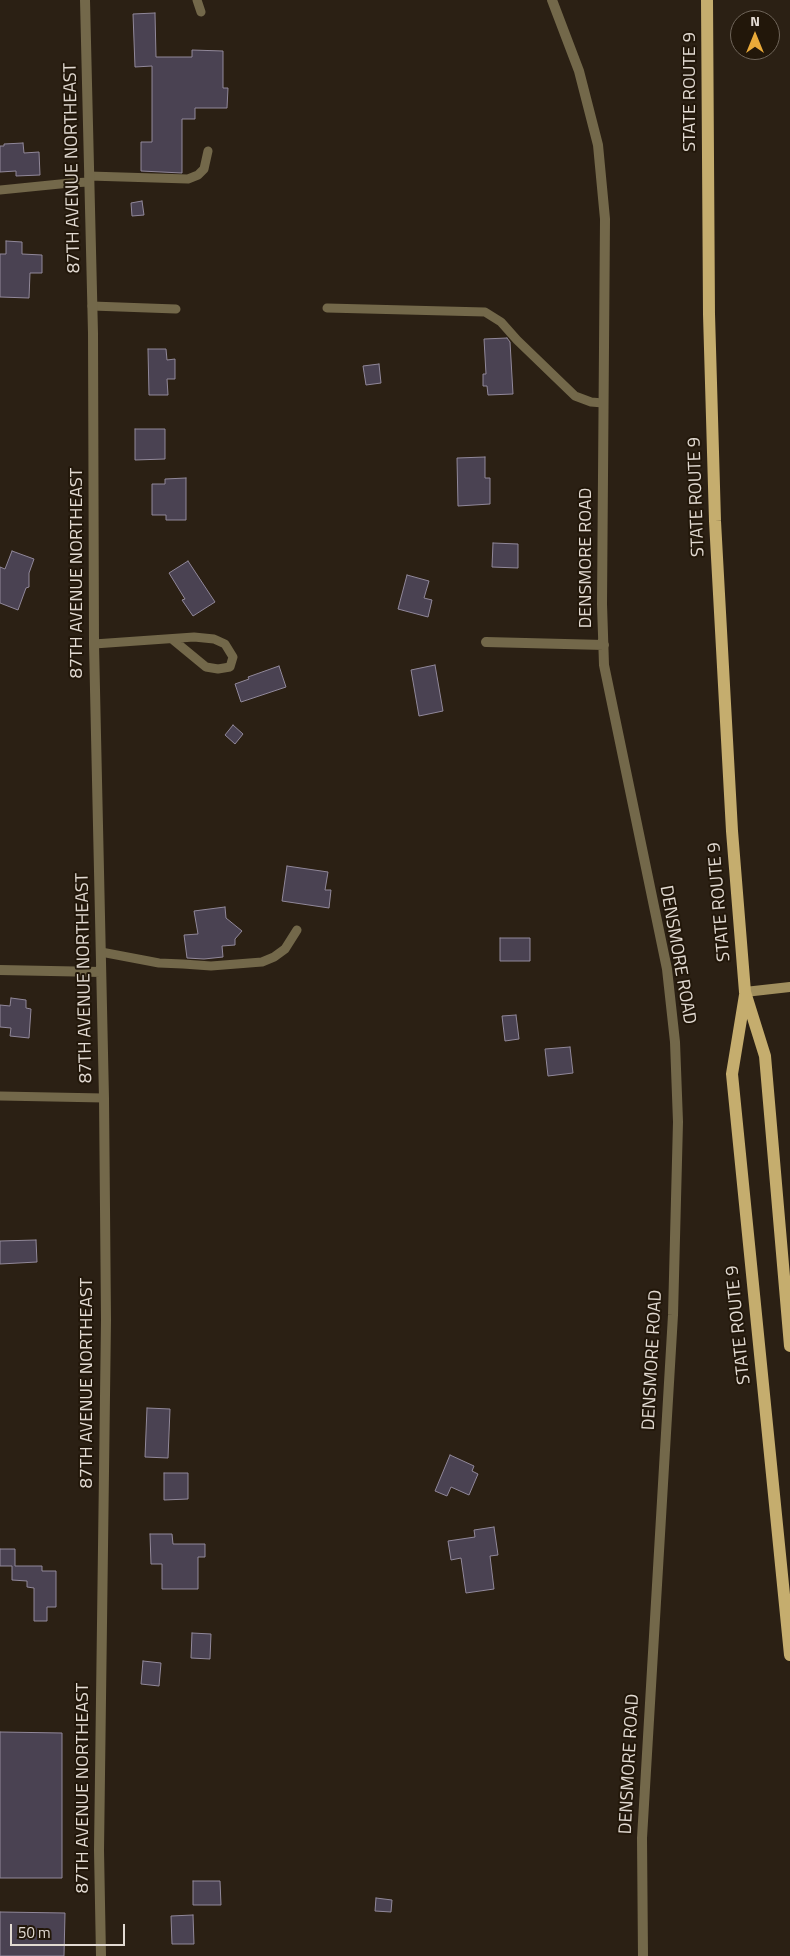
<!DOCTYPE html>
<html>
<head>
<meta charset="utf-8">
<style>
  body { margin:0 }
  #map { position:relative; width:790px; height:1956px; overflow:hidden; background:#2b2014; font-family:"Titillium Web",sans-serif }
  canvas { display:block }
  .north { position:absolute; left:730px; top:10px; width:50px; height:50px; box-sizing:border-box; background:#22170a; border:1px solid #6f655a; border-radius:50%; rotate:0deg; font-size:14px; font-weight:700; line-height:20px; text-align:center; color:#e2dad2 }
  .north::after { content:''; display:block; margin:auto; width:18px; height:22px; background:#eaaa39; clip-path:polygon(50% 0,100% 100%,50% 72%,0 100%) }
  .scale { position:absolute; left:10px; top:1924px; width:115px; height:22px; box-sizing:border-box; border:2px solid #e2dad2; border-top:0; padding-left:6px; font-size:15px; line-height:18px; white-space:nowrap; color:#e2dad2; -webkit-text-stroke:4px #22170a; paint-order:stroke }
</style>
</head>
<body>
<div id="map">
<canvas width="790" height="1956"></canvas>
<div class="north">N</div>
<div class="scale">50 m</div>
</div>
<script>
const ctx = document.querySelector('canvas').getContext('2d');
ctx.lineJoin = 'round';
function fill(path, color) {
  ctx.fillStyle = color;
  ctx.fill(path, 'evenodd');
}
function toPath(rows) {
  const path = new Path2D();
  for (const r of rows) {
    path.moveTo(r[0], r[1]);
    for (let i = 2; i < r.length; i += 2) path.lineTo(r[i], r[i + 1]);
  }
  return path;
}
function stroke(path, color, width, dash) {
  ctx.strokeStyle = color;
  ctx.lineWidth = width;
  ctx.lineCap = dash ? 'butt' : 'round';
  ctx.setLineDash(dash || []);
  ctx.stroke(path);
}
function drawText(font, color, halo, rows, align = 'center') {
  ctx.font = font + ' "Titillium Web",sans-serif';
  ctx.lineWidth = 4;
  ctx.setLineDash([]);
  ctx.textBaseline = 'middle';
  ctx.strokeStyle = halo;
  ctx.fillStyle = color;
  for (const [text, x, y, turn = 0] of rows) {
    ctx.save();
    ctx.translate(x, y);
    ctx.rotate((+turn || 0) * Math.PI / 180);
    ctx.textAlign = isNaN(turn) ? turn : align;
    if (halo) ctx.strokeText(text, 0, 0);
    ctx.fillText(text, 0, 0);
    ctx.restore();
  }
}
const building = toPath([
  [155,13,156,57,192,57,192,50,223,51,223,88,228,88,227,108,195,108,195,119,182,119,182,173,141,171,141,142,152,142,152,66,135,67,133,14,155,13],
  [23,143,24,153,39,152,40,175,16,176,16,171,0,172,0,146,4,146,4,144,23,143],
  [142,201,144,215,132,216,131,203,142,201],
  [6,241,22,242,22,254,42,255,42,273,30,273,29,298,0,297,0,254,6,254,6,241],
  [507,338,510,342,513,394,488,395,487,386,483,386,483,374,486,374,484,339,507,338],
  [148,349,166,349,167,360,175,359,175,379,167,379,168,395,149,395,148,349],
  [379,364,381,383,366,385,363,366,379,364],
  [135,429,165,429,165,459,135,460,135,429],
  [485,457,485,478,490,478,490,504,458,506,457,458,485,457],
  [186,478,186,520,166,520,166,515,152,515,152,484,165,484,165,479,186,478],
  [493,543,518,544,518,568,492,567,493,543],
  [12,551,34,559,29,573,29,587,26,588,18,610,0,603,0,567,5,569,12,551],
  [188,561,215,602,193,616,182,600,185,599,169,573,188,561],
  [407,575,429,581,424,598,432,600,428,617,398,609,407,575],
  [435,665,443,711,419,716,411,670,435,665],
  [279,666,286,687,241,702,235,684,249,679,248,677,279,666],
  [233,725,243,734,235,744,225,735,233,725],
  [287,866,328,872,325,890,331,890,329,908,282,901,287,866],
  [225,907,226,918,242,931,235,939,235,945,222,946,223,957,204,959,187,958,184,935,198,934,194,911,225,907],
  [500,938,530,938,530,961,500,961,500,938],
  [11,998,26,1000,26,1008,31,1009,29,1038,10,1036,11,1028,0,1027,0,1005,10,1006,11,998],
  [516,1015,519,1039,505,1041,502,1016,516,1015],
  [570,1047,573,1073,548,1076,545,1049,570,1047],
  [36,1240,37,1262,0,1264,0,1241,36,1240],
  [147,1408,170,1409,168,1458,145,1457,147,1408],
  [450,1455,474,1466,472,1471,478,1474,469,1495,451,1487,447,1496,435,1491,450,1455],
  [164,1473,188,1473,188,1499,164,1500,164,1473],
  [494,1527,498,1555,490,1556,494,1589,466,1593,461,1558,451,1560,448,1541,475,1537,474,1530,494,1527],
  [150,1534,172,1534,173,1544,205,1544,205,1557,198,1557,198,1589,162,1589,162,1564,151,1564,150,1534],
  [0,1549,15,1549,15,1566,42,1566,42,1571,56,1571,56,1607,47,1607,47,1621,34,1621,34,1588,27,1587,27,1581,12,1580,12,1566,0,1566,0,1549],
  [192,1633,211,1634,210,1659,191,1658,192,1633],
  [143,1661,161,1663,159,1686,141,1684,143,1661],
  [0,1732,62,1733,62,1878,0,1878,0,1732],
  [193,1881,220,1881,221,1905,193,1905,193,1881],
  [376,1898,392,1900,391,1912,375,1911,376,1898],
  [0,1912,65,1913,64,1956,0,1956,0,1912],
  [193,1915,194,1944,172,1944,171,1916,193,1915]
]);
const lane = toPath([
  [197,0,201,12],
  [89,176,188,179,198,175,204,169,208,151],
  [0,190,70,183,89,182],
  [92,306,176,309],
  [327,308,485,312,501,322,517,340,575,396,591,402,603,403],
  [94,644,194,637,214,639,225,644,233,657,230,667,218,669,206,667,172,639],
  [101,952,159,963,183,964,211,966,262,962,274,957,285,949,297,930],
  [0,1096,104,1098]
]);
const street = toPath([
  [85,0,93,333,94,644,104,1098,106,1320,99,1850,101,1956],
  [552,0,579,71,598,145,605,219,602,604,604,665,667,969,675,1042,678,1122,673,1315,642,1838,643,1956],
  [486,642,604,645],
  [0,970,101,972]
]);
const secondary = toPath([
  [745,992,790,987]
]);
const primary = toPath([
  [707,0,709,314,715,521,732,831,745,992,765,1056,790,1346],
  [745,995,732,1074,790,1655]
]);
const streetNames = [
  ["STATE ROUTE 9",691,92,-90],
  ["87TH AVENUE NORTHEAST",73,168,-91],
  ["STATE ROUTE 9",697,497,-92],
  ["DENSMORE ROAD",587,558,-90],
  ["87TH AVENUE NORTHEAST",78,573,-90],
  ["STATE ROUTE 9",720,902,-95],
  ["DENSMORE ROAD",677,955,80],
  ["87TH AVENUE NORTHEAST",85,978,-91],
  ["STATE ROUTE 9",739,1325,-96],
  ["DENSMORE ROAD",653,1360,-87],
  ["87TH AVENUE NORTHEAST",88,1383,-90],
  ["DENSMORE ROAD",630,1764,-87],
  ["87TH AVENUE NORTHEAST",84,1788,-90]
];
fill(building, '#4a4252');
stroke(building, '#91889a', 1);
stroke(lane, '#73684a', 9);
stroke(street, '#73684a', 10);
stroke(secondary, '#a18f5e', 10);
stroke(primary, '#c5ad6e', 12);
drawText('18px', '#e2dad2', '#22170a', streetNames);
</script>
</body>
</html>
